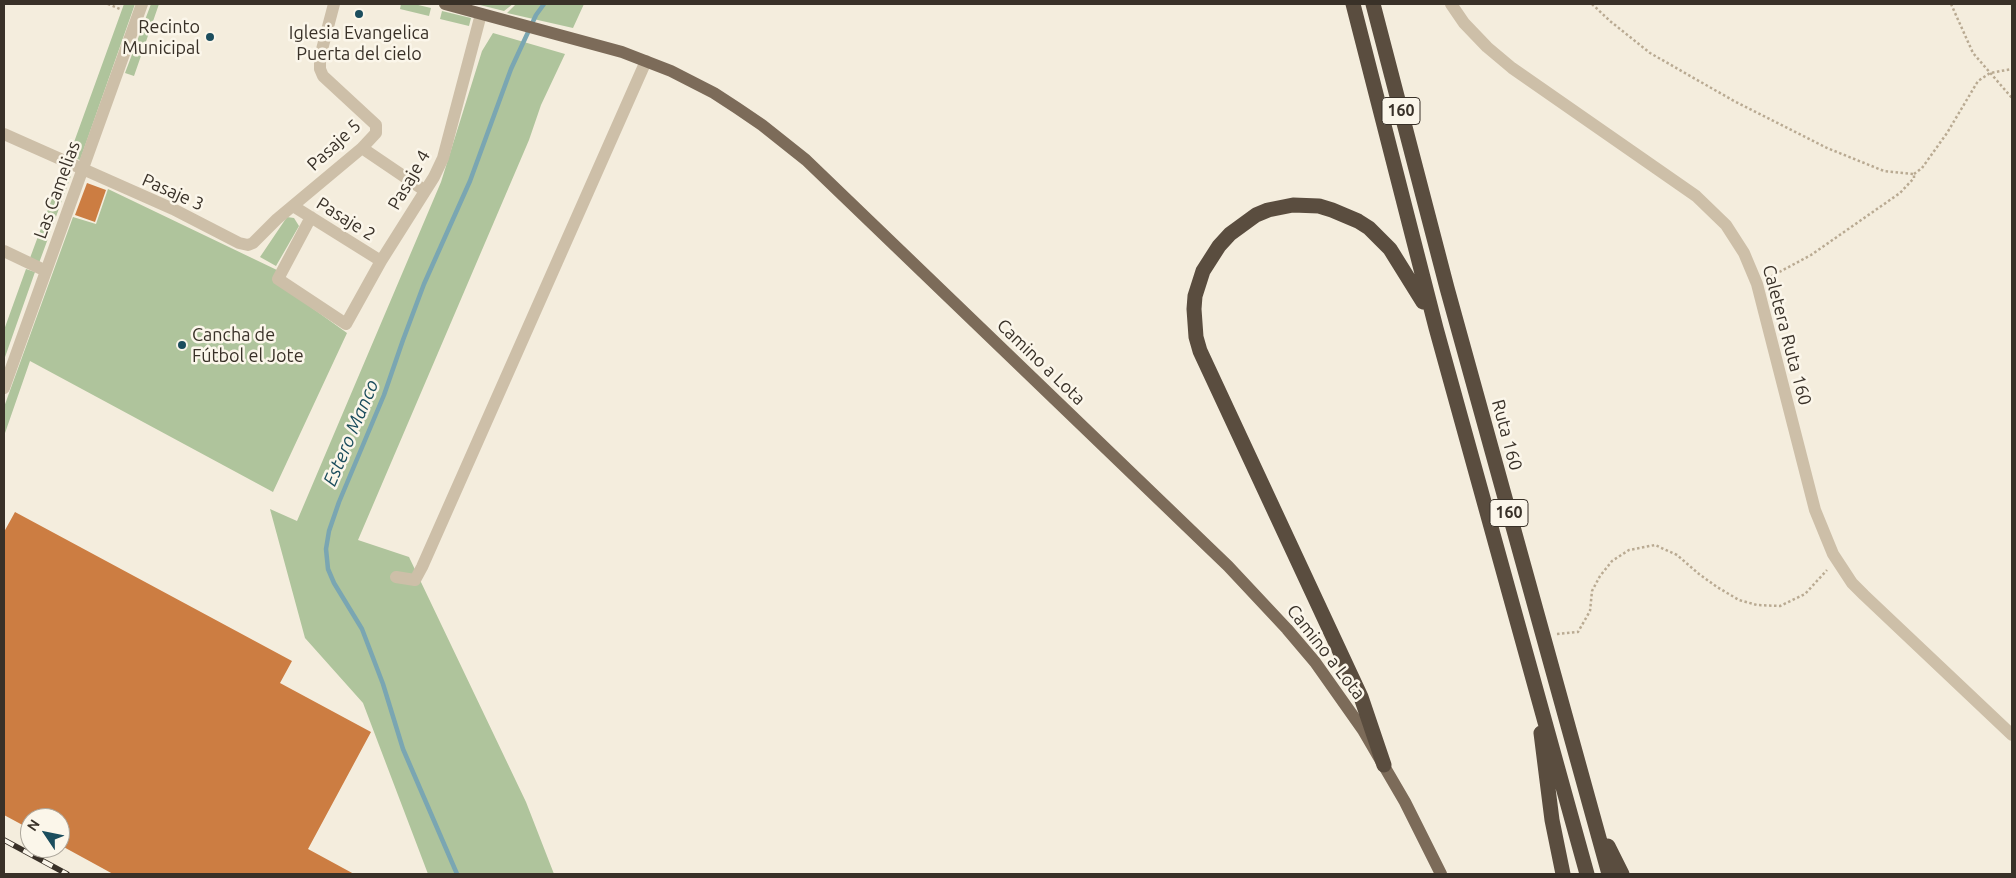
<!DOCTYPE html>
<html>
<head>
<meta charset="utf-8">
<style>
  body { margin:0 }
  #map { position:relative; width:2016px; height:878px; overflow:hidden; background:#f4eddd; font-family:Ubuntu,sans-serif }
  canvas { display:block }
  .frame { position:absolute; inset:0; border:5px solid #393128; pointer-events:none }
  .north { position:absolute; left:20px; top:808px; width:50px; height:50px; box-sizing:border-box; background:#fbf6ea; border:1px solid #ada79c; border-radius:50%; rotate:304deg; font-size:14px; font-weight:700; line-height:20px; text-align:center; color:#393128 }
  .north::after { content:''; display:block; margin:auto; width:18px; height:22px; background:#1b4d5d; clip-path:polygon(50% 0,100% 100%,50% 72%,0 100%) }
</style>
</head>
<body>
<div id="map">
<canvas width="2016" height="878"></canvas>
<div class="frame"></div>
<div class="north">N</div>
</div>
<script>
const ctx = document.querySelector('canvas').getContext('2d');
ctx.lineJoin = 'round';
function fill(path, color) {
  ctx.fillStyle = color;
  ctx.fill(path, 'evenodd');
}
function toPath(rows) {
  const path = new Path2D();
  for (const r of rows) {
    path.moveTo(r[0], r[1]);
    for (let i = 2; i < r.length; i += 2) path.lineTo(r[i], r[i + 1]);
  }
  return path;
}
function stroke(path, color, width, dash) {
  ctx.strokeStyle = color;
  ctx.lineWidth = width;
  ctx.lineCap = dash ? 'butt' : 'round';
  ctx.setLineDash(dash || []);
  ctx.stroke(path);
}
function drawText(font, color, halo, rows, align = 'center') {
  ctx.font = font + ' Ubuntu,sans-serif';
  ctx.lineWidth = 5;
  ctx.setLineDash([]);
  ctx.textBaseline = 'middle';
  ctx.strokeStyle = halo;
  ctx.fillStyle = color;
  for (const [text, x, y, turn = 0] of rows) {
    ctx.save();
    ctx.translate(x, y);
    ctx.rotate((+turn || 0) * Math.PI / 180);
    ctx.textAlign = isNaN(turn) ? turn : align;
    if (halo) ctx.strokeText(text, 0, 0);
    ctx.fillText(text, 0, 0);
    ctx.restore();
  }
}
const green = toPath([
  [124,4,135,4,80,160,69,156],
  [151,4,159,4,134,76,125,73],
  [401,4,414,4,431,8,429,16,400,9],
  [476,4,513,4,504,11],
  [516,4,584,4,573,28,507,13],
  [442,11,471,18,469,26,440,19],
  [493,33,565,54,541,105,529,140,358,540,409,557,526,802,554,874,428,874,363,703,305,638,270,509,297,521,441,182,482,51],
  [63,169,72,173,39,263,30,258],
  [108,189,279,271,273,280,347,333,273,492,30,361,4,436,4,407,73,217,96,224],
  [287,217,294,218,299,226,276,266,260,257],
  [26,269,35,272,4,360,4,330]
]);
const stream = toPath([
  [457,874,403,749,383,684,362,629,334,583,328,569,326,549,329,531,339,502,384,395,403,340,424,284,470,181,511,69,536,15,544,4]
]);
const building = toPath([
  [87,183,106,190,95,222,75,215],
  [15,512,292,661,280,683,371,732,308,849,354,874,113,874,60,845,60,818,30,818,30,829,4,815,4,532]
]);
const path = toPath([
  [108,4,120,9],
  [1592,4,1610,21,1650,53,1734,101,1827,148,1884,171,1914,174,1914,178,1900,193,1811,255,1770,277],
  [1951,4,1973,53,2012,98],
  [1914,174,1922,168,1947,133,1978,81,1990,73,2012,69],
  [1557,634,1578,632,1590,611,1592,591,1600,576,1612,561,1629,550,1655,545,1677,555,1699,574,1717,587,1739,600,1757,605,1780,606,1805,594,1827,570]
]);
const minor = toPath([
  [1451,4,1464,23,1487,47,1512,68,1696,196,1726,225,1744,253,1757,284,1815,510,1833,554,1852,583,1864,595,2012,735],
  [4,134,173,209,239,243,248,245,253,243,277,219,362,148,376,133,376,125,323,76,320,69,320,57,334,4],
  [362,148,424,190],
  [293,206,381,261],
  [311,217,278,279,346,324,381,261,434,177,443,158,481,14],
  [4,251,46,271],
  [4,388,142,4],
  [396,577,415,580,422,567,646,61]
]);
const major = toPath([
  [445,4,622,52,671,71,714,93,737,108,762,125,806,160,1228,566,1287,629,1315,662,1363,730,1405,802,1441,874]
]);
const highway = toPath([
  [1353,4,1436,328,1587,874],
  [1373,4,1447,288,1609,874],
  [1541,733,1552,820,1563,874],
  [1384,765,1361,697,1200,351,1196,337,1194,309,1195,296,1203,271,1219,246,1230,234,1256,215,1268,210,1293,205,1319,206,1332,210,1358,221,1369,228,1390,249,1423,302],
  [1608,846,1622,874]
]);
const rail = toPath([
  [4,840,67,874]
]);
const markers = [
  [359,14,5,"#1b4d5d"],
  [210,37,5,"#1b4d5d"],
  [182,345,5,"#1b4d5d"]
];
const shields = [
  [1401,111,38],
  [1509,513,38]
];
const shieldNames = [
  ["160",1401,111],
  ["160",1509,513]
];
const poiNames = [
  ["Recinto",200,27],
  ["Municipal",200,48],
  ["Iglesia Evangelica",359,33,"center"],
  ["Puerta del cielo",359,54,"center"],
  ["Cancha de",192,335,"left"],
  ["Fútbol el Jote",192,356,"left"]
];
const streetNames = [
  ["Pasaje 5",334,145,-43],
  ["Pasaje 4",409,180,-60],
  ["Las Camelias",57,190,-70],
  ["Pasaje 3",173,192,24],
  ["Pasaje 2",346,219,32],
  ["Caletera Ruta 160",1787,335,75],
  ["Camino a Lota",1041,362,44],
  ["Ruta 160",1507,435,75],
  ["Camino a Lota",1326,652,52]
];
const waterNames = [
  ["Estero Manco",351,433,-67]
];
fill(green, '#afc49c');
stroke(stream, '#7aa6b2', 4.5);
fill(building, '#cc7d42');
stroke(path, '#b9aa92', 2.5, [2.5, 2.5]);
stroke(minor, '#cdbfa8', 12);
stroke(major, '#7c6b59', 12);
stroke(highway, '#5a4d3f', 15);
stroke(rail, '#393128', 5.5);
stroke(rail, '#fbf6ea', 4, [11]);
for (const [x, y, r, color] of markers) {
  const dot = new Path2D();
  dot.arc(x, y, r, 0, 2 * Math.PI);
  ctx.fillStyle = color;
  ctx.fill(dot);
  stroke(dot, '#fbf6ea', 2);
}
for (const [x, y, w] of shields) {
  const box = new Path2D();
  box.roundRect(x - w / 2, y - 13.5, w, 27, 4);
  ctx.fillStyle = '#fbf6ea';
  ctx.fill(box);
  stroke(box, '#393128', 1);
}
drawText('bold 16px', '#393128', null, shieldNames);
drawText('18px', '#393128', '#fbf6ea', poiNames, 'right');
drawText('18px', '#393128', '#fbf6ea', streetNames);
drawText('italic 19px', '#1b4d5d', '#fbf6ea', waterNames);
</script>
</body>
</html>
